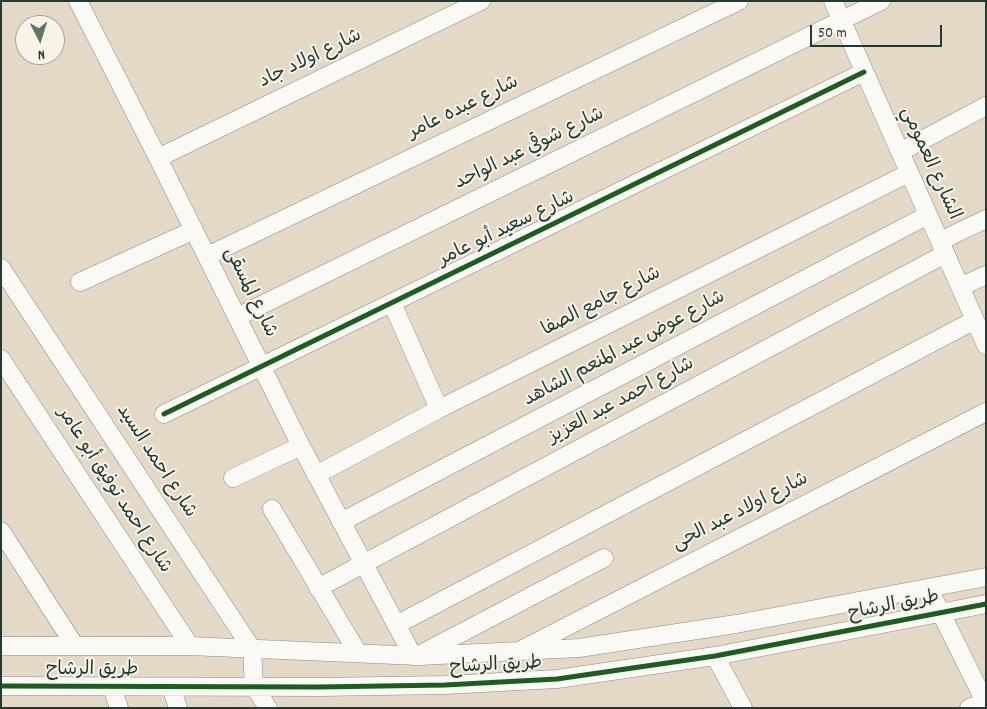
<!DOCTYPE html>
<html>
<head>
<meta charset="utf-8">
<style>
  body { margin:0 }
  #map { position:relative; width:987px; height:709px; overflow:hidden; background:#e3d9c6; font-family:Dekko,sans-serif }
  canvas { display:block }
  .frame { position:absolute; inset:0; border:2px solid #1f3d34; pointer-events:none }
  .north { position:absolute; left:15px; top:15px; width:50px; height:50px; box-sizing:border-box; background:#f7f3e8; border:1px solid #a1aaa0; border-radius:50%; rotate:175deg; font-size:14px; font-weight:700; line-height:20px; text-align:center; color:#1f3d34 }
  .north::after { content:''; display:block; margin:auto; width:18px; height:22px; background:#647467; clip-path:polygon(50% 0,100% 100%,50% 72%,0 100%) }
  .scale { position:absolute; left:810px; top:25px; width:132px; height:22px; box-sizing:border-box; border:2px solid #1f3d34; border-top:0; padding-left:6px; font-size:15px; line-height:18px; white-space:nowrap; color:#1f3d34; -webkit-text-stroke:4px #f7f3e8; paint-order:stroke }
</style>
</head>
<body>
<div id="map">
<canvas width="987" height="709"></canvas>
<div class="frame"></div>
<div class="north">N</div>
<div class="scale">50 m</div>
</div>
<script>
const ctx = document.querySelector('canvas').getContext('2d');
ctx.lineJoin = 'round';
function toPath(rows) {
  const path = new Path2D();
  for (const r of rows) {
    path.moveTo(r[0], r[1]);
    for (let i = 2; i < r.length; i += 2) path.lineTo(r[i], r[i + 1]);
  }
  return path;
}
function stroke(path, color, width, dash) {
  ctx.strokeStyle = color;
  ctx.lineWidth = width;
  ctx.lineCap = dash ? 'butt' : 'round';
  ctx.setLineDash(dash || []);
  ctx.stroke(path);
}
function drawText(font, color, halo, rows, align = 'center') {
  ctx.font = font + ' Dekko,"Playpen Sans Arabic",sans-serif';
  ctx.lineWidth = 4;
  ctx.setLineDash([]);
  ctx.textBaseline = 'middle';
  ctx.strokeStyle = halo;
  ctx.fillStyle = color;
  for (const [text, x, y, turn = 0] of rows) {
    ctx.save();
    ctx.translate(x, y);
    ctx.rotate((+turn || 0) * Math.PI / 180);
    ctx.textAlign = isNaN(turn) ? turn : align;
    if (halo) ctx.strokeText(text, 0, 0);
    ctx.fillText(text, 0, 0);
    ctx.restore();
  }
}
const minor = toPath([
  [78,1,158,158,301,446,413,656],
  [833,1,986,345],
  [900,152,986,106],
  [158,158,481,1],
  [940,241,986,219],
  [207,256,739,1],
  [1,268,252,649,254,686,268,708],
  [80,282,194,230],
  [960,287,986,275],
  [392,303,439,409],
  [237,317,881,1],
  [1,359,190,646],
  [164,414,864,72],
  [316,475,439,409,909,173],
  [233,478,301,446],
  [272,509,358,653],
  [341,522,928,215],
  [1,531,75,646],
  [318,588,945,254],
  [929,589,986,704],
  [396,625,975,320],
  [1,646,190,646,419,656,579,648,736,624,986,577],
  [523,649,986,412],
  [423,653,604,558],
  [715,656,743,708],
  [1,686,319,687,445,685,557,679,715,656,986,604],
  [112,687,119,708],
  [171,687,178,708],
  [969,708,984,702]
]);
const cycleway = toPath([
  [164,414,864,72],
  [1,686,319,687,445,685,557,679,715,656,986,604]
]);
const streetNames = [
  ["شارع اولاد جاد",311,60,-26],
  ["شارع عبده عامر",464,109,-26],
  ["شارع شوقي عبد الواحد",530,150,-26],
  ["الشارع العمومي",929,164,66],
  ["شارع سعيد أبو عامر",507,230,-26],
  ["شارع المسقى",249,293,64],
  ["شارع جامع الصفا",602,303,-27],
  ["شارع عوض عبد المنعم الشاهد",625,350,-28],
  ["شارع احمد عبد العزيز",622,402,-28],
  ["شارع احمد السيد",155,462,57],
  ["شارع احمد توفيق أبو عامر",113,491,57],
  ["شارع اولاد عبد الحى",741,513,-27],
  ["طريق الرشاح",894,607,-11],
  ["طريق الرشاح",496,667,-3],
  ["طريق الرشاح",92,671]
];
stroke(minor, '#8c8d81', 19);
stroke(minor, '#fbf9f6', 18);
stroke(cycleway, '#1b5e20', 5);
drawText('19px', '#1f3d34', '#f7f3e8', streetNames);
</script>
</body>
</html>
